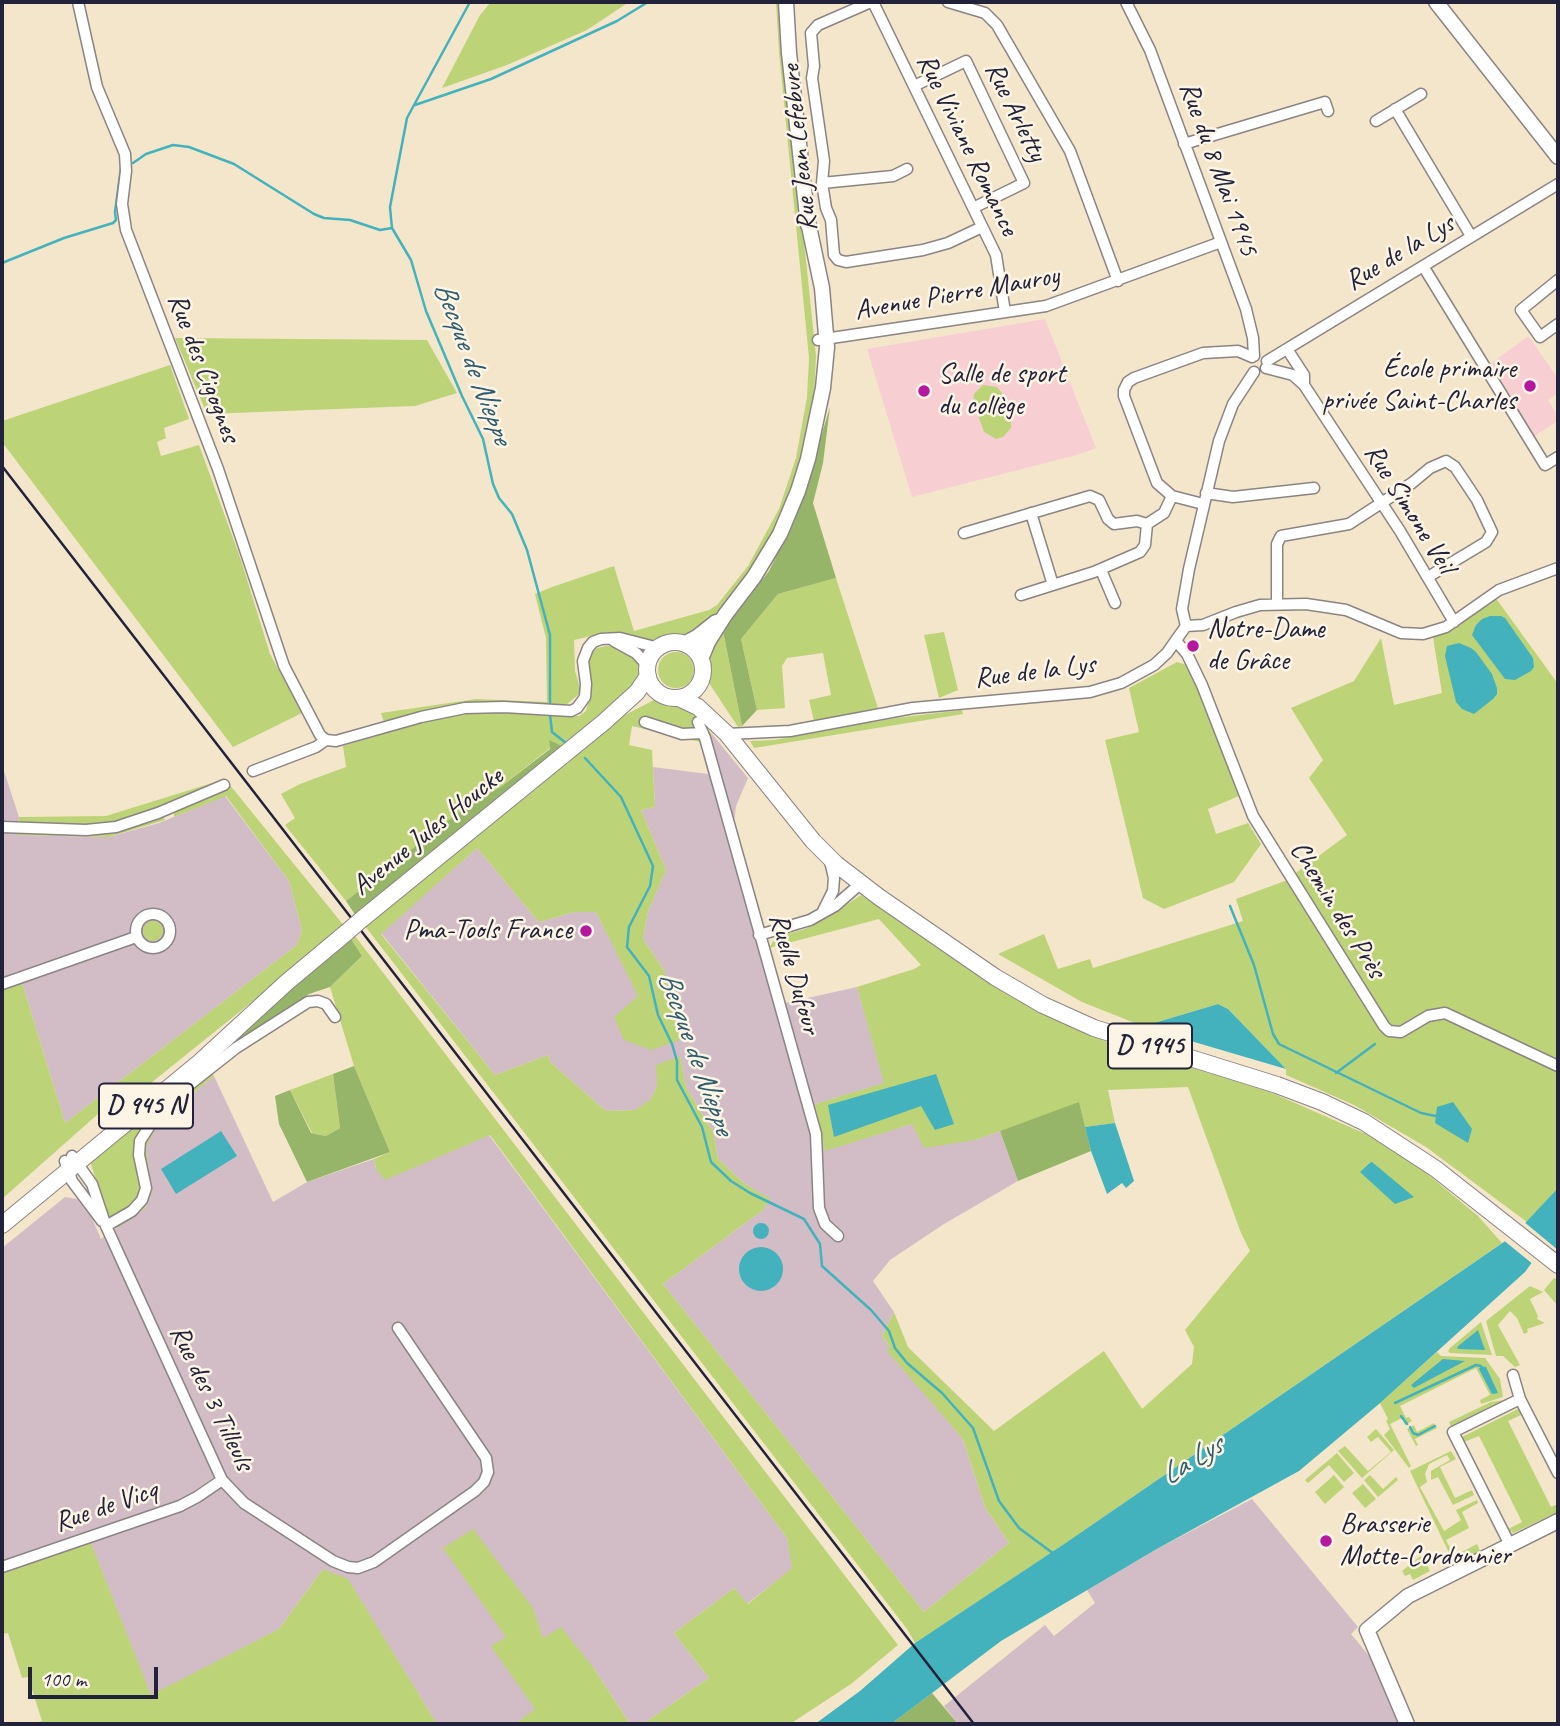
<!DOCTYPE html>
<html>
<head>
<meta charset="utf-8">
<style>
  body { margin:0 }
  #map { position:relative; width:1560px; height:1726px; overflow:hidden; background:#f4e6cb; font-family:Caveat,sans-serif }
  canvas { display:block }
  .frame { position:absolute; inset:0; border:4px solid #22223b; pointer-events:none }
  .scale { position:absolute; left:28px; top:1667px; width:130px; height:32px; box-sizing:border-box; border:4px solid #22223b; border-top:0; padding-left:9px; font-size:21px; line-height:24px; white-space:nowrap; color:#22223b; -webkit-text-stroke:5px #fcf5e5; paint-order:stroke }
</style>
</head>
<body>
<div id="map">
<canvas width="1560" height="1726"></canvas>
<div class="frame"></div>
<div class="scale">100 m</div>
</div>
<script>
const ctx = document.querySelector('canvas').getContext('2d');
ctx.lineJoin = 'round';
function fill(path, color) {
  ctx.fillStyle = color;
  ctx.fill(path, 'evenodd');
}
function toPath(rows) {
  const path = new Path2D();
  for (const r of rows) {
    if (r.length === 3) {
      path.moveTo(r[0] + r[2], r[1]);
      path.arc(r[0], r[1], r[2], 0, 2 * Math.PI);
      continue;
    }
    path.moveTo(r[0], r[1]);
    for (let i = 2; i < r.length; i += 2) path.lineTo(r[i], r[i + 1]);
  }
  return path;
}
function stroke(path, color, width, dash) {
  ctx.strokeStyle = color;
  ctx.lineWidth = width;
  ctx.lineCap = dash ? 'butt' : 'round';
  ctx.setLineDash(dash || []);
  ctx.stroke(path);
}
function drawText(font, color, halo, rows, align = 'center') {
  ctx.font = font + ' Caveat,sans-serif';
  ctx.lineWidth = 5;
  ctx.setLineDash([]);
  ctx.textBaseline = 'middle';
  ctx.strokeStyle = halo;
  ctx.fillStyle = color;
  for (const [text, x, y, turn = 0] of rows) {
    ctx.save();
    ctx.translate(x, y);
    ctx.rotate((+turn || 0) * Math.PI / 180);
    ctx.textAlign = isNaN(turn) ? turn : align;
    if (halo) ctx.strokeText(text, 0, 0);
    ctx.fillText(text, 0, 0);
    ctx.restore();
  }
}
const built = toPath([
  [1045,319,1096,448,1077,455,912,497,867,349],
  [1527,337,1530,338,1558,379,1558,393,1548,400,1558,416,1558,421,1533,437,1490,367,1490,364]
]);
const industrial = toPath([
  [712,734,748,778,736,806,734,822,785,1003,857,987,885,1083,815,1104,825,1150,912,1124,975,1140,1000,1131,1018,1181,944,1224,890,1260,873,1281,894,1312,882,1336,890,1347,888,1351,963,1439,985,1507,1009,1543,924,1612,663,1284,763,1210,769,1199,745,1184,718,1159,713,1132,686,1087,680,1057,657,1086,650,1101,635,1110,606,1111,550,1062,548,1055,495,1075,381,933,477,848,539,922,574,912,596,912,639,996,624,1040,664,970,643,939,648,912,666,870,641,810,655,807,653,767,708,774,700,742],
  [2,765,19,817,16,835,109,837,159,823,225,796,289,881,302,930,297,945,65,1123,22,983,2,991],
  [214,1076,273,1202,307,1182,374,1159,376,1169,386,1179,489,1135,787,1538,793,1568,747,1604,734,1588,674,1633,709,1678,643,1724,630,1724,593,1667,515,1724,437,1724,348,1580,323,1569,279,1629,151,1696,91,1544,2,1574,2,1248,65,1197,77,1199,92,1218,101,1239,145,1208,146,1148,150,1136,158,1123],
  [1252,1499,1358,1627,1351,1634,1370,1657,1398,1724,958,1724,944,1706,1045,1625,1054,1636,1095,1603,1087,1590,1155,1550]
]);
const green = toPath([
  [491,2,629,2,587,30,507,65,442,88,480,15],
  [776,2,780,2,783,41,816,356,814,400,798,474,770,540,757,563,719,612,689,637,676,634,654,641,608,632,574,640,575,671,580,688,579,694,567,704,561,706,491,703,384,722,381,713,476,699,547,702,546,638,535,594,552,587,614,566,634,631,709,610,717,605,748,566,779,509,796,458,807,397,809,358,779,52],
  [175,338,427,340,457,393,415,406,207,414],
  [170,365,189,419,164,428,166,438,157,442,161,456,199,445,241,560,270,654,302,713,233,747,2,442,2,421],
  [983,385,997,387,1002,393,1011,420,1011,428,1003,437,996,439,984,432,973,401,974,394],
  [836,578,878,708,814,721,809,700,831,695,823,653,787,658,782,666,785,708,757,710,741,639,778,594],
  [1495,597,1558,684,1558,1188,1527,1222,1426,1147,1354,1105,1286,1075,1286,1069,1228,1009,1218,1004,1151,1024,1150,1029,1082,1002,998,954,1044,934,1058,969,1090,959,1093,968,1243,921,1236,899,1285,881,1347,835,1309,778,1323,760,1291,708,1354,681,1381,638,1394,705,1442,693,1433,637,1452,629],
  [723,631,742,726,738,727,709,683,709,658,712,644],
  [944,632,958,690,939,698,924,635],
  [606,646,615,646,629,654,641,665,642,675,632,687,562,746,549,741,550,748,502,786,464,808,346,901,285,825,295,818,281,794,300,784,346,767,343,746,387,733,386,730,424,720,474,712,579,716,586,711,591,692,589,657,597,648],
  [676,670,18],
  [1177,662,1187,665,1191,670,1239,796,1208,809,1216,834,1248,823,1261,844,1234,882,1164,909,1143,898,1105,740,1139,732,1129,688],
  [654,700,683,704,712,734,700,742,632,726,629,745,652,750,655,807,641,810,666,870,648,912,643,939,664,970,680,1040,651,1050,624,1040,614,1017,638,996,596,912,574,912,539,922,477,848,381,934,495,1075,548,1055,550,1062,606,1111,635,1110,650,1100,657,1086,656,1065,680,1056,686,1087,713,1132,718,1159,745,1184,770,1199,763,1210,663,1284,924,1612,1009,1543,985,1507,963,1439,887,1351,890,1347,882,1336,894,1312,908,1347,994,1431,1104,1351,1142,1409,1192,1364,1194,1347,1185,1330,1250,1251,1241,1233,1188,1087,1108,1090,1115,1123,1085,1127,1079,1103,975,1140,924,1148,912,1124,825,1151,815,1104,884,1083,857,987,914,969,921,965,879,919,769,948,776,937,805,929,828,917,861,895,981,978,1030,1007,1105,1041,1270,1092,1368,1135,1412,1161,1478,1216,1502,1243,1067,1542,915,1643,907,1629,365,926,569,762,621,717],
  [962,710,963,714,754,748,750,741,774,740,896,718],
  [225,779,345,927,141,1091,133,1083,2,1199,2,991,22,983,65,1123,297,945,302,930,289,881,226,796,174,817,174,811,169,805,106,826,18,824,19,817,106,816],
  [162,815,165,820,109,837,16,835,17,830,102,832],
  [153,931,10],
  [355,936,898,1645,851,1684,790,1724,643,1724,709,1678,674,1633,734,1588,748,1604,792,1568,787,1538,490,1135,385,1180,376,1169,374,1159,390,1152,354,1066,330,987,362,956,351,939],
  [234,1038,233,1046,208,1064,214,1076,158,1123,146,1148,152,1193,145,1208,118,1228,107,1215,90,1161],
  [333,1074,340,1128,326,1136,312,1133,290,1090],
  [1554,1278,1558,1280,1558,1306,1544,1290],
  [1530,1286,1543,1292,1530,1299,1538,1316,1537,1319,1545,1323,1527,1329,1528,1332,1524,1334,1517,1318,1510,1311,1498,1325,1520,1365,1515,1367,1503,1356,1496,1356,1486,1321],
  [1481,1322,1492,1355,1450,1353,1448,1351,1450,1348],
  [1437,1352,1441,1356,1485,1358,1500,1379,1503,1397,1481,1404,1480,1400,1490,1395,1476,1368,1400,1406,1406,1418,1409,1417,1412,1421,1405,1425,1402,1418,1390,1424,1411,1466,1409,1468,1384,1435,1390,1429,1386,1421,1388,1419,1380,1403],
  [1504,1400,1451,1426,1449,1422,1491,1402],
  [1520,1408,1523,1414,1508,1421,1551,1507,1558,1504,1558,1512,1511,1534,1513,1531,1509,1532,1508,1529,1522,1522,1479,1436,1464,1442,1462,1437],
  [1434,1423,1437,1428,1415,1439,1418,1445,1416,1446,1407,1429,1414,1425,1417,1432],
  [1376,1429,1394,1450,1362,1478,1338,1451,1345,1446,1368,1471,1391,1452,1378,1437,1371,1442,1367,1437],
  [1451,1451,1456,1459,1440,1467,1455,1498,1472,1490,1474,1495,1453,1505,1438,1477,1431,1480,1431,1471,1450,1460,1447,1455,1429,1464,1425,1474,1427,1482,1420,1487,1444,1531,1461,1520,1456,1510,1477,1500,1478,1503,1462,1512,1469,1528,1446,1540,1454,1556,1477,1544,1480,1551,1457,1562,1451,1555,1450,1555,1410,1471],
  [1337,1453,1354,1473,1344,1482,1329,1465,1308,1483,1305,1480],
  [1334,1475,1344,1487,1325,1504,1315,1492],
  [1370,1475,1383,1489,1396,1477,1398,1480,1378,1497,1364,1480],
  [1363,1484,1376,1499,1365,1508,1352,1493],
  [473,1529,533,1608,543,1638,561,1627,593,1667,630,1724,515,1724,535,1709,491,1646,506,1637,443,1548],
  [91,1543,151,1695,279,1629,323,1569,348,1579,437,1724,32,1724,42,1721,28,1677,22,1678,8,1633,2,1634,2,1574],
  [1422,1555,1430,1571,1413,1580,1410,1574,1405,1576,1402,1571]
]);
const forest = toPath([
  [830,407,823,463,813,503,836,578,778,594,741,639,757,710,742,726,723,631,769,571,798,512],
  [549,740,562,746,356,916,346,901,464,808,502,786,550,749],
  [351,939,362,956,330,987,309,994,233,1046,234,1038],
  [354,1066,390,1152,307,1182,279,1124,275,1096,290,1090,311,1133,326,1136,340,1128,333,1074],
  [1079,1102,1091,1151,1018,1181,1000,1131],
  [932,1693,958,1724,891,1724]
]);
const water = toPath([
  [1490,616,1501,616,1505,618,1533,658,1534,667,1531,671,1515,680,1505,679,1472,635,1476,625,1482,619],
  [1459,643,1471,648,1476,652,1492,674,1497,688,1497,694,1493,699,1474,714,1462,709,1456,702,1445,656,1447,646],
  [1218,1004,1228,1009,1286,1069,1150,1029,1151,1024],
  [936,1074,954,1124,935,1130,921,1106,834,1137,828,1105],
  [1453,1102,1472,1129,1468,1143,1435,1123,1437,1107],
  [1115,1123,1134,1181,1126,1188,1122,1183,1107,1194,1091,1151,1085,1127],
  [221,1131,237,1156,176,1194,161,1169],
  [1371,1162,1372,1162,1414,1197,1395,1204,1360,1172],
  [1558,1188,1558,1249,1549,1259,1538,1254,1525,1272,1379,1404,1299,1471,1155,1550,1001,1641,891,1724,815,1724,860,1691,915,1643,1067,1542,1514,1235],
  [761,1231,8],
  [761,1269,22],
  [1478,1330,1485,1350,1458,1349,1457,1347],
  [1443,1359,1465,1361,1414,1388,1411,1385],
  [1481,1366,1486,1367,1498,1393,1492,1394,1479,1369]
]);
const pier = toPath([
  [1523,1221,1558,1250,1558,1254,1552,1261,1539,1259,1534,1265,1502,1239]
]);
const stream = toPath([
  [470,2,407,118,390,207,391,218,392,228,411,260,426,311,462,396,483,439,493,484,499,498,512,514,527,550,550,635,550,708],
  [415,105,491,79,617,21,648,2],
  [133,163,146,154,173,145,189,147,234,164,314,214,324,218,350,220,380,230,392,228],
  [2,263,64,238,113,223,116,220,115,212,121,168],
  [550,714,552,732,566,743],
  [585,758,621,797,653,866,650,886,629,927,627,947,649,976,658,1015,672,1044,677,1061,677,1080,702,1127,711,1162,731,1181,750,1193,804,1219,820,1244,822,1266,871,1310,889,1331,895,1348,907,1363,942,1393,973,1428,999,1501,1019,1528,1054,1554],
  [1230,906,1254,965,1273,1034,1279,1044,1421,1113,1436,1116],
  [1336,1073,1375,1044],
  [1395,1403,1476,1365,1481,1366],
  [1401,1416,1407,1424],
  [1410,1427,1413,1433,1418,1435,1435,1426]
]);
const street = toPath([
  [78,2,97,87,125,154,126,171,122,204,126,230,218,469,284,666,320,735,326,740,336,741,421,717,465,708,504,707,571,711,577,708,585,697,586,684,583,661,588,648,593,642,601,639,620,638,659,648],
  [871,2,818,25,811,33,814,66,812,78,824,161,822,183,826,208,831,220,834,255,838,260,846,262,923,250,948,243,982,227],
  [873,2,996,255,1005,312],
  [948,2,985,13,997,25,1070,151,1118,281],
  [1126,2,1150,50,1246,309,1253,338,1254,356],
  [914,86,966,61,1024,183,973,208],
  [1395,109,1471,236],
  [1376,121,1421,94],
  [1184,144,1325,102,1328,111],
  [822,183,893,176,907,169],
  [1423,266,1545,465,1558,457],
  [1558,280,1521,310,1540,337,1558,324],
  [818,340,1046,306,1221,242],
  [1287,349,1304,375,1304,385],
  [1267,361,1558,184],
  [1266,368,1293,375,1304,385,1400,531,1454,622],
  [1206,493,1233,497,1314,488],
  [1203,504,1172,496,1157,483,1124,396,1124,390,1128,382,1134,378,1203,353,1238,351,1252,357],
  [1031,513,1053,585],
  [964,533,1090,496,1099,500,1108,519,1114,524,1137,521,1147,524],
  [1101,570,1115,603],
  [1021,595,1094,572,1140,552,1145,545,1147,524,1164,513,1172,496],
  [1277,604,1277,544,1281,536,1349,524,1412,483,1430,468,1446,461,1455,467,1477,500,1492,532,1486,542,1428,577],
  [1186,626,1203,625,1236,612,1260,605,1306,604,1346,610,1401,633,1423,634,1446,627,1499,590,1558,568],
  [1186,626,1182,609,1189,569,1219,441,1233,404,1254,372],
  [614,641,636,653,648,666],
  [1176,641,1187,654,1202,685,1253,816,1384,1026,1389,1031,1401,1032,1428,1016,1445,1013,1558,1066],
  [645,722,682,734,703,733],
  [698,722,705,738,816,1134,819,1208,825,1224,838,1236],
  [727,734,790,731,913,708,1090,692,1121,683,1154,665,1167,653,1186,626],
  [253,771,316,747,326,740],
  [2,827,86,830,116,827,158,813,224,785],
  [823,911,833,891,834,878,830,861],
  [153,931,17],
  [759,935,810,920,835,906,860,884],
  [2,984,136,937],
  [72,1156,92,1184,106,1226,222,1480,244,1503,333,1561,348,1567,358,1568,374,1562,475,1491,484,1482,488,1472,486,1458,398,1328],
  [65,1161,72,1181,102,1221],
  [106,1226,132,1211,142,1200,146,1188,139,1155,140,1141,156,1116,184,1089,236,1048,308,1002,318,1001,326,1004,335,1017],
  [1513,1375,1520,1399],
  [1510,1545,1453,1432,1520,1399,1558,1473],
  [2,1567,180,1506,197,1497,222,1480]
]);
const secondary = toPath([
  [786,2,789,53,808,225],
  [1436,2,1558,157],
  [684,644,697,637,716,622],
  [701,659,708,642,725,615,754,577,780,534,798,491,808,459,823,388,827,347,822,288,807,217],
  [1407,1724,1367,1630,1408,1596,1558,1521]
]);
const primary = toPath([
  [675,670,28],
  [679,698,698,707,727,734,813,841,836,864,879,897,995,977,1043,1005,1094,1028,1277,1085,1322,1102,1364,1122,1436,1169,1558,1265],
  [362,919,604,722,637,692,648,676],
  [2,1225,200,1062,286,983,347,932]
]);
const rail = toPath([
  [2,466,974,1724]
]);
const primaryBridge = toPath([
  [347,932,362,919]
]);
const markers = [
  [1530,386,7,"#b5179e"],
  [924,391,7,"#b5179e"],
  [1193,646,7,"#b5179e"],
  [586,931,7,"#b5179e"],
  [1326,1541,7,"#b5179e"]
];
const shields = [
  [1150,1046,84],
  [146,1106,94]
];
const shieldNames = [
  ["D 1945",1150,1046],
  ["D 945 N",146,1106]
];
const streetNames = [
  ["Rue Arletty",1015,112,64],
  ["Rue Viviane Romance",967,145,64],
  ["Rue Jean Lefebvre",800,148,-96],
  ["Rue du 8 Mai 1945",1218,169,70],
  ["Rue de la Lys",1400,253,-31],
  ["Avenue Pierre Mauroy",957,294,-10],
  ["Rue des Cigognes",203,368,69],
  ["Rue Simone Veil",1409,509,58],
  ["Rue de la Lys",1035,672,-7],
  ["Avenue Jules Houcke",428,832,-39],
  ["Chemin des Près",1337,910,58],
  ["Ruelle Dufour",794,974,74],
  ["Rue des 3 Tilleuls",211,1398,64],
  ["Rue de Vicq",106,1507,-19]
];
const poiNames = [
  ["École primaire",1516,370,"right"],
  ["privée Saint-Charles",1516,402,"right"],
  ["Salle de sport",938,375],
  ["du collège",938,407],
  ["Notre-Dame",1207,630],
  ["de Grâce",1207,662],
  ["Pma-Tools France",572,931,"right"],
  ["Brasserie",1340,1525],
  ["Motte-Cordonnier",1340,1557]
];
const waterNames = [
  ["Becque de Nieppe",472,363,69],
  ["Becque de Nieppe",695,1053,70],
  ["La Lys",1192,1461,-32]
];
fill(built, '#f7cfd3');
fill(industrial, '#d2bdc7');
fill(green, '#bdd377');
fill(forest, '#96b568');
fill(water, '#43b2bd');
fill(pier, '#f4e6cb');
stroke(stream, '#43b2bd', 2.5);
stroke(street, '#8b8483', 13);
stroke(secondary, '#8b8483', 17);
stroke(primary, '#8b8483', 18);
stroke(street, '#fff', 10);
stroke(secondary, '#fff', 14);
stroke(primary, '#fff', 16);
stroke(rail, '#22223b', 2.5);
stroke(primaryBridge, '#8b8483', 18, []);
stroke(primaryBridge, '#fff', 16);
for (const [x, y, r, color] of markers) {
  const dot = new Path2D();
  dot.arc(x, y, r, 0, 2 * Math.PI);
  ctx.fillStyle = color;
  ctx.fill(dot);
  stroke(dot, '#fcf5e5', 2.5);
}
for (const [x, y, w] of shields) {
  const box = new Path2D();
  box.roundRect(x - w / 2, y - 22.5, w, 45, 5);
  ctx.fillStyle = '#fcf5e5';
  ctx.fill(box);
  stroke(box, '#22223b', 2);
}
drawText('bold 26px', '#22223b', null, shieldNames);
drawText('28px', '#22223b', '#fcf5e5', streetNames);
drawText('28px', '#22223b', '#fcf5e5', poiNames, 'left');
drawText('italic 30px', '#2f5c6f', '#fcf5e5', waterNames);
</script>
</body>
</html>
